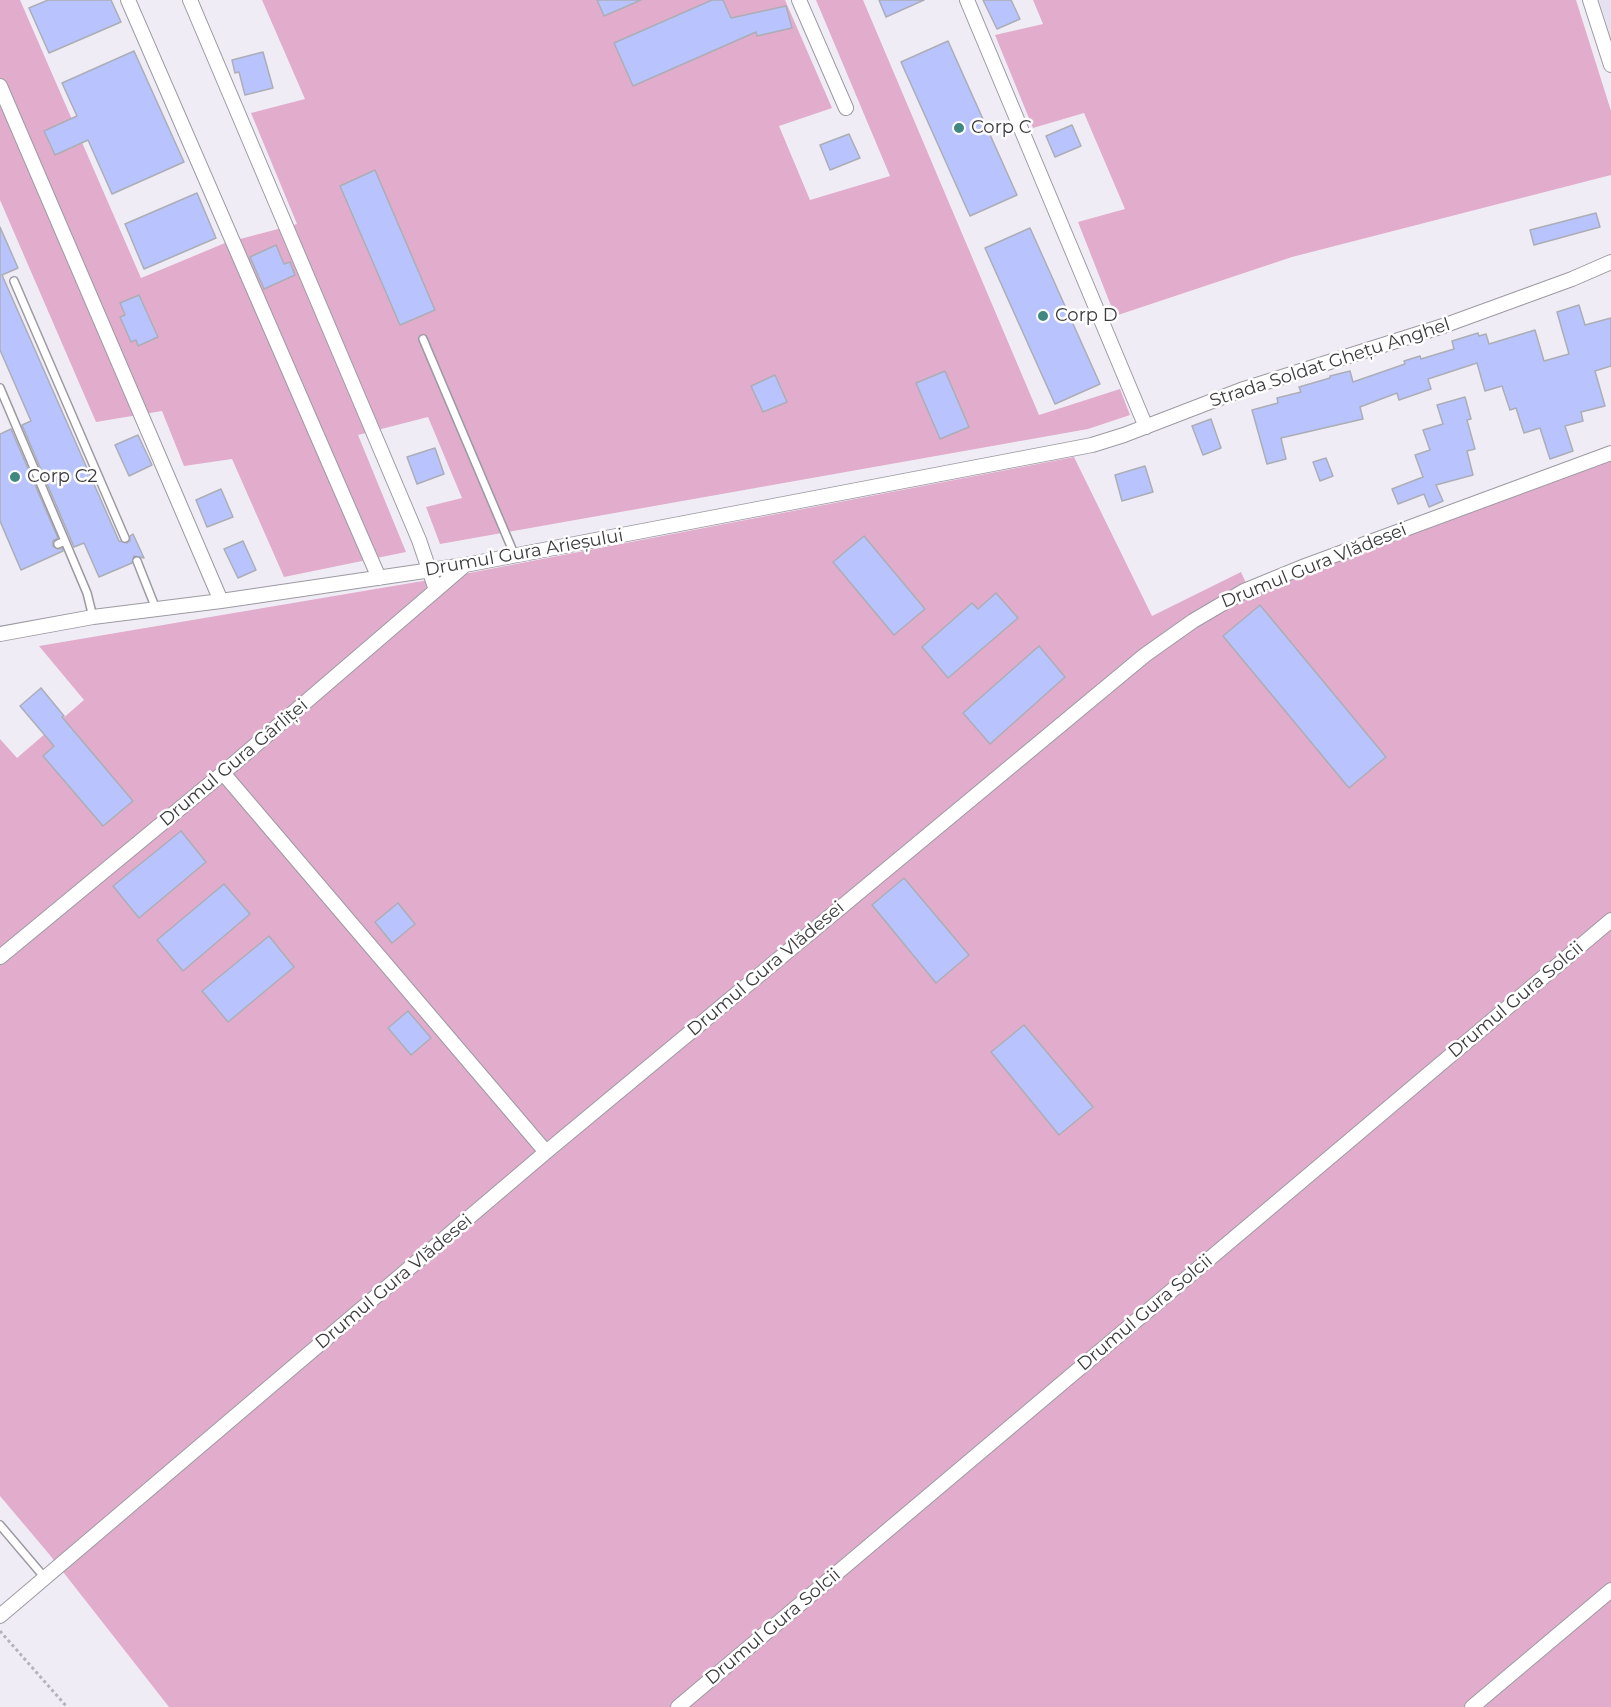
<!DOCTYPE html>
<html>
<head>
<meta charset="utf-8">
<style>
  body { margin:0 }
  canvas { display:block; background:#efecf5 }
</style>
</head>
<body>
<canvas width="1611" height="1707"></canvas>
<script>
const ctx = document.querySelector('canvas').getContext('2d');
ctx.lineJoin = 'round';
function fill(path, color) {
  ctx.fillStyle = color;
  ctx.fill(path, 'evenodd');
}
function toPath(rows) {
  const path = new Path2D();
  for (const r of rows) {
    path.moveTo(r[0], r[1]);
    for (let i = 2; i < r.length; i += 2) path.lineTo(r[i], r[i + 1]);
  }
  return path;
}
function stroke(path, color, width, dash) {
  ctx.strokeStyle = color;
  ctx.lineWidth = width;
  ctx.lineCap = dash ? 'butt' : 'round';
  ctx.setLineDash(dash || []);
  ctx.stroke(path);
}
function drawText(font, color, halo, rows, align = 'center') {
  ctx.font = font + ' Montserrat,sans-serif';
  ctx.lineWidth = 5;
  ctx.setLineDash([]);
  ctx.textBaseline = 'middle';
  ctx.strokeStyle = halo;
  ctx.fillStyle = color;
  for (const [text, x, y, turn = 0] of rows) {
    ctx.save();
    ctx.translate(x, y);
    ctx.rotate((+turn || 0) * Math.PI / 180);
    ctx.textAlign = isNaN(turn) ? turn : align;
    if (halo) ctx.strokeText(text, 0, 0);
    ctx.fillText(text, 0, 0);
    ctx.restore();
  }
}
const built = toPath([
  [1599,0,1611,0,1611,38]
]);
const green = toPath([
  [0,0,20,0,141,278,225,243,297,224,251,113,305,99,262,0,785,0,832,108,779,126,810,200,890,176,816,0,863,0,1039,415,1120,389,1130,415,1088,429,440,544,426,507,462,498,428,417,358,435,406,552,284,577,232,459,184,466,162,411,96,422,0,200],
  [1033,0,1576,0,1611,111,1611,175,1292,257,1115,316,1078,222,1125,209,1084,113,1033,128,995,35,1043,24],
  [1074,457,1152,616,1241,572,1246,583,1354,539,1359,553,1611,459,1611,1707,169,1707,49,1554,0,1496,0,739,17,758,84,700,39,646,464,574]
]);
const building = toPath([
  [48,0,111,0,121,22,49,53,29,8,48,0],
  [597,0,641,0,604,16,597,0],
  [712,0,723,0,731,18,786,6,792,28,757,36,756,32,633,86,614,43,712,0],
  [879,0,924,0,886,17,879,0],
  [983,0,1011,0,1020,19,997,29,983,0],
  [948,41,1017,195,970,216,901,62,948,41],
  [134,51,184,162,112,194,88,140,55,155,44,131,77,116,62,83,134,51],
  [263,52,273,88,245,95,239,72,235,73,232,60,263,52],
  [1072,125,1081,146,1055,157,1046,136,1072,125],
  [849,134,860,158,830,170,820,145,849,134],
  [375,170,435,310,400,325,340,186,375,170],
  [197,193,216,238,144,269,125,224,197,193],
  [1596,213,1600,227,1534,245,1530,230,1596,213],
  [0,227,18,268,2,275,119,541,127,543,130,541,130,536,133,534,144,558,134,556,132,563,99,577,84,543,74,547,22,425,31,421,0,350,0,227],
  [1030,228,1100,384,1055,404,985,248,1030,228],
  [276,245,284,264,290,262,295,275,264,289,250,257,276,245],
  [139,295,158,337,138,346,136,340,131,342,120,317,125,315,120,303,139,295],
  [1579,305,1585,325,1611,318,1611,366,1595,371,1605,406,1581,412,1583,421,1565,426,1573,451,1550,459,1540,428,1524,433,1516,408,1510,410,1502,386,1485,391,1477,363,1428,379,1431,389,1399,400,1397,393,1360,407,1363,419,1281,438,1286,459,1267,464,1252,410,1278,403,1277,398,1301,392,1299,387,1330,378,1330,376,1350,371,1353,382,1405,364,1404,361,1420,356,1421,359,1454,349,1452,341,1478,333,1479,336,1486,334,1489,344,1535,330,1544,361,1569,354,1557,312,1579,305],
  [945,371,969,427,940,439,916,383,945,371],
  [775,375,787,402,763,412,751,386,775,375],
  [1465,397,1471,419,1467,420,1475,449,1467,451,1473,475,1436,485,1443,501,1429,507,1424,494,1398,504,1392,489,1423,477,1415,455,1430,450,1423,430,1443,424,1437,405,1465,397],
  [1211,419,1221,448,1203,455,1192,426,1211,419],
  [11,429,58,538,53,541,53,546,57,549,62,548,63,551,21,570,0,521,0,434,11,429],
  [138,435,152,465,129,476,115,445,138,435],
  [435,448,444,474,417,484,407,457,435,448],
  [1326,458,1333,476,1320,481,1313,462,1326,458],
  [1145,466,1153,492,1122,501,1115,475,1145,466],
  [221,489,233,517,207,527,196,500,221,489],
  [864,536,925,609,894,635,833,562,864,536],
  [243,541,256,570,238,578,224,549,243,541],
  [996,593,1018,618,948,678,922,647,972,603,978,609,996,593],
  [1260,605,1386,757,1349,788,1223,636,1260,605],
  [1039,646,1065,677,990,744,963,713,1039,646],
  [41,688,64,716,62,717,133,801,103,826,43,756,54,746,20,706,41,688],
  [181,831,206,862,139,918,113,886,181,831],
  [904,878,969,955,936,983,872,905,904,878],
  [224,884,250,914,183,971,157,940,224,884],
  [398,903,415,924,392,943,375,922,398,903],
  [269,936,294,967,228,1022,202,991,269,936],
  [408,1011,431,1038,411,1055,388,1028,408,1011],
  [1024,1025,1093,1107,1059,1135,991,1052,1024,1025]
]);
const path = toPath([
  [0,1631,67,1707]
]);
const lane = toPath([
  [14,281,125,538],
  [423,339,515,556],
  [0,388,65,541,58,544],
  [65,541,87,593,93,617],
  [137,561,156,609],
  [0,1525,45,1578]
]);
const street = toPath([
  [128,0,379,578],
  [190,0,419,540,436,590],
  [799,0,846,108],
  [967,0,1146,427],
  [1590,0,1611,65],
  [0,86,221,601],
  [0,634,93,617,221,601,465,565,1092,445,1124,435,1241,390,1443,326,1572,279,1611,262],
  [223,773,546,1152],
  [0,957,223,773,464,566],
  [0,1616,546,1152,1145,655,1193,621,1244,591,1305,566,1611,453],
  [678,1707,1611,920],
  [1472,1707,1611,1590]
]);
const markers = [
  [959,128,6,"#408781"],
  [1043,316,6,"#408781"],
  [15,477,6,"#408781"]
];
const poiNames = [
  ["Corp C",971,128],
  ["Corp D",1055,316],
  ["Corp C2",27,477]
];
const streetNames = [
  ["Strada Soldat Ghețu Anghel",1330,363,-18],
  ["Drumul Gura Arieșului",524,553,-10],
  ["Drumul Gura Vlădesei",1314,566,-22],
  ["Drumul Gura Gârliței",234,763,-40],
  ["Drumul Gura Vlădesei",766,969,-40],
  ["Drumul Gura Solcii",1516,1000,-40],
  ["Drumul Gura Vlădesei",394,1282,-40],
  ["Drumul Gura Solcii",1145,1313,-40],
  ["Drumul Gura Solcii",773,1627,-40]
];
fill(built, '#e6e1f1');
fill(green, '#e2adcc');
fill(building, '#b9c3fd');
stroke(building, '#acaeb6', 1.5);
stroke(lane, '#9d9aa2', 10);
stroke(street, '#9d9aa2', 16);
stroke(path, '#b5b2b9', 3, [3, 3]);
stroke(lane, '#fff', 7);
stroke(street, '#fff', 14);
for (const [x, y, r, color] of markers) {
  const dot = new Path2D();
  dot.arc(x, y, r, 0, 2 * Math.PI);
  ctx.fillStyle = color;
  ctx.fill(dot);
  stroke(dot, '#fff', 2);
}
drawText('18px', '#3b3a3d', '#fff', poiNames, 'left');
drawText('18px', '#3b3a3d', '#fff', streetNames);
</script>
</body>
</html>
